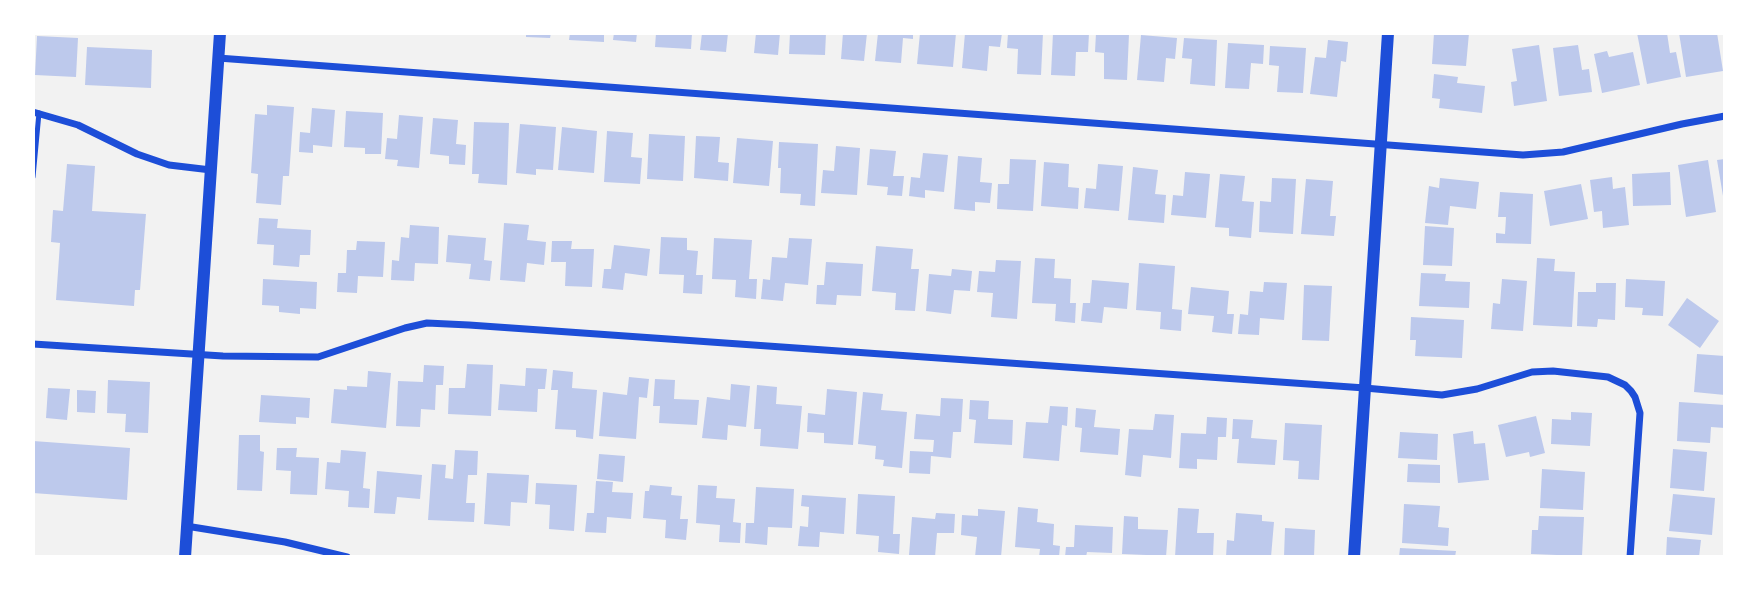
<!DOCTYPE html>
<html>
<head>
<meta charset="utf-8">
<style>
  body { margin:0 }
  #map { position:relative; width:1758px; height:590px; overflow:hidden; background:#f2f2f2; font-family:Lato,sans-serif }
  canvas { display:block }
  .frame { position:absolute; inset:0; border:35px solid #fff; pointer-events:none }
</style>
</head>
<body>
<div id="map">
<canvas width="1758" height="590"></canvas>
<div class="frame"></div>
</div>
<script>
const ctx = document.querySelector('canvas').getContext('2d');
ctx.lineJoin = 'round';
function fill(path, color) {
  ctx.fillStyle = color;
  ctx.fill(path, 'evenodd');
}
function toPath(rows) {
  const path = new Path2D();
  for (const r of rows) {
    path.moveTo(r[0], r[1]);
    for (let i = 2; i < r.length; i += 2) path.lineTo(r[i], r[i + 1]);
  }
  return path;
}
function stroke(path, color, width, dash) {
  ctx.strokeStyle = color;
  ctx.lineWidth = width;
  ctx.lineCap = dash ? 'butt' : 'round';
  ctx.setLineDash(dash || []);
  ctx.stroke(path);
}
const building = toPath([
  [526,33,551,33,550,38,526,37],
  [570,33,604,33,604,42,569,40],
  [614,33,637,33,636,42,613,40],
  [656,33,692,33,691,49,655,47],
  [702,33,728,33,726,52,700,50],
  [756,33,780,33,778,55,754,53],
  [790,33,826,33,825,55,789,54],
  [843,33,867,33,864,61,841,59],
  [878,33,913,33,913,39,903,38,901,63,875,61],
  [920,33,956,33,953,67,917,64],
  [965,33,1002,33,1000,47,989,46,987,71,962,68],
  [1008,33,1043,33,1041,75,1017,74,1018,49,1007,48],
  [1053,33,1089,33,1088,52,1076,52,1075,76,1051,75],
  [1096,33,1129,34,1127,80,1104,79,1104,53,1095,52],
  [1434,33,1469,33,1466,66,1432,64],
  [1637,33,1667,33,1670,53,1676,52,1681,77,1647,84],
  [1679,33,1717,33,1723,71,1686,77],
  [1141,35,1177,38,1175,59,1166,58,1164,82,1137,80],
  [37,36,78,38,76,77,35,75],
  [1184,38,1217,40,1215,86,1190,84,1192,59,1182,58],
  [1328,40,1348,42,1346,62,1341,61,1337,97,1310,94,1315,57,1326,58],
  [1228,43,1264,45,1263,64,1251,63,1249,89,1225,88],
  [1539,45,1547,101,1514,106,1511,82,1517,81,1512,49],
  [1578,45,1582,70,1589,69,1592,92,1559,96,1553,48],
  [1270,46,1306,48,1303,93,1277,92,1279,66,1269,65],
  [87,47,152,50,151,88,85,85],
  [1607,51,1609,57,1633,52,1640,85,1602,93,1594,54],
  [1434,74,1458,77,1457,83,1485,86,1482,113,1439,108,1440,99,1432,98],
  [267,105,294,107,289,176,283,176,281,205,256,203,258,174,251,173,255,114,267,115],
  [312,108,335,110,332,147,313,145,313,153,299,152,300,132,310,133],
  [346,111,383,113,381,154,365,154,365,148,344,147],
  [399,115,423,117,419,168,397,166,398,160,385,159,387,138,397,139],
  [433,118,458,120,456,144,466,145,465,165,449,164,449,156,430,154],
  [474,122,509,123,507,185,478,183,479,174,472,174],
  [520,124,556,127,553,170,536,169,536,175,516,173],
  [562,127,597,131,594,173,558,170],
  [607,131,633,133,631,157,642,158,640,184,604,182],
  [649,134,685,136,683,181,647,179],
  [696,136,720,137,718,162,729,163,728,181,694,178],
  [737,138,773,141,769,186,733,183],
  [779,142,818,144,815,206,800,205,801,194,780,193,781,168,778,168],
  [836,146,860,148,857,195,821,193,823,170,834,171],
  [870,149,896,151,893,176,904,176,902,196,887,195,888,187,867,185],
  [923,153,948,155,944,192,925,190,925,198,909,196,911,177,920,178],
  [958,156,982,158,980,182,992,183,990,203,975,202,975,211,954,209],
  [1010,159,1036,160,1033,211,997,209,998,184,1009,184],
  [1725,159,1725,196,1723,196,1717,160],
  [1708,160,1716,212,1686,217,1678,165],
  [1044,162,1069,164,1068,187,1079,188,1078,209,1041,206],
  [67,164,95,166,92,211,146,214,140,290,135,290,134,306,56,300,60,243,51,242,53,210,63,211],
  [1098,164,1123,166,1119,211,1084,208,1086,188,1096,189],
  [1133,167,1158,170,1155,194,1166,195,1164,223,1128,220],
  [1185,172,1210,174,1206,218,1171,215,1173,195,1183,196],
  [1670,172,1671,205,1633,206,1632,174],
  [1220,174,1245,176,1242,201,1254,202,1251,238,1229,236,1229,228,1215,227],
  [1612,177,1613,189,1625,187,1629,225,1603,228,1602,211,1594,212,1590,180],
  [1272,178,1296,179,1293,234,1259,232,1260,201,1271,202],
  [1440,178,1479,182,1476,209,1450,206,1448,225,1425,223,1429,186,1439,188],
  [1306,179,1333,181,1330,216,1336,216,1334,236,1301,234],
  [1581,184,1588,219,1550,226,1544,191],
  [1500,192,1533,194,1531,244,1496,243,1496,233,1505,234,1506,217,1498,217],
  [259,218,278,219,277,228,311,230,310,255,300,255,299,267,273,265,274,245,257,244],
  [504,223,529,225,527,240,546,242,544,265,527,263,525,282,500,280],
  [410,225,439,227,438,264,415,263,414,281,391,280,392,260,399,261,401,237,409,238],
  [1425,226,1454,228,1452,266,1423,265],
  [448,235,486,238,484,260,492,261,490,281,469,279,471,264,446,262],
  [661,237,687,238,687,250,698,251,696,275,703,275,702,294,683,293,684,275,659,274],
  [714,238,752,240,749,279,757,279,756,299,735,297,736,280,712,279],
  [789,238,812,239,808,285,785,283,783,301,761,299,763,279,770,280,772,257,787,258],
  [357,241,385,242,383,277,358,276,357,293,337,292,338,273,346,273,347,250,356,250],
  [552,241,572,241,571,249,594,249,592,287,565,286,566,262,551,262],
  [614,245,650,249,647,276,625,273,623,290,602,288,604,269,611,269],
  [876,246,913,249,911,269,919,269,915,311,895,310,896,293,872,291],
  [1035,258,1055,259,1054,278,1071,279,1070,303,1076,303,1075,323,1055,321,1056,304,1032,303],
  [1537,258,1555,259,1554,271,1575,272,1572,327,1533,325],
  [996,260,1021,261,1017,319,991,317,993,293,977,292,979,271,995,272],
  [826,262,863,264,861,296,837,295,836,305,816,304,817,285,824,285],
  [1139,263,1175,266,1172,309,1182,310,1181,331,1160,329,1161,312,1136,310],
  [952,269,972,271,970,291,954,290,951,314,926,311,929,274,951,276],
  [1421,273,1446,274,1445,281,1470,282,1469,308,1419,306],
  [263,279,317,282,316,309,300,308,300,314,279,312,279,306,262,305],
  [1502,279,1527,281,1523,331,1491,329,1493,303,1500,304],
  [1626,279,1665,281,1663,316,1642,315,1643,308,1625,307],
  [1092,280,1129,283,1127,309,1104,307,1102,323,1081,321,1083,303,1090,303],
  [1264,282,1287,283,1284,320,1260,318,1259,335,1238,334,1240,314,1248,315,1250,291,1263,292],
  [1596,283,1616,283,1615,320,1598,319,1597,327,1577,326,1578,292,1596,292],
  [1304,285,1332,286,1329,341,1302,340],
  [1191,287,1229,291,1227,314,1234,314,1232,334,1212,332,1214,316,1188,314],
  [1687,298,1719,321,1700,348,1668,325],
  [1411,317,1464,320,1462,358,1415,356,1416,340,1410,340],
  [1697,354,1725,356,1725,395,1694,392],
  [467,364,493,365,491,416,448,414,449,388,465,388],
  [424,365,444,366,443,385,436,385,435,410,421,409,420,427,396,426,398,381,423,382],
  [526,368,547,369,545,389,538,389,537,412,498,410,500,384,525,386],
  [553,370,573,372,572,388,597,390,593,439,576,437,576,430,555,429,558,390,551,390],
  [368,371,391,373,386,428,331,423,334,389,347,390,347,386,367,387],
  [629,377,649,379,647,398,639,397,636,439,599,436,603,392,627,395],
  [655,379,675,380,674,399,699,400,697,425,659,423,660,406,653,406],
  [108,380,150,382,148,433,125,432,126,414,107,413],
  [731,384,750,386,746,427,728,425,727,440,702,438,707,397,730,400],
  [757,385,777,387,776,404,802,406,798,449,760,446,761,429,754,429],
  [48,388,70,389,67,420,46,418],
  [827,389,857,392,853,445,824,443,824,433,807,432,808,413,825,415],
  [77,390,96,391,95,413,77,412],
  [863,392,883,394,881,410,907,412,902,468,883,466,884,460,875,459,876,446,858,444],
  [261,395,310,398,309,418,296,417,296,424,259,422],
  [941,398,963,399,961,432,953,432,951,458,931,456,930,474,909,473,910,451,933,452,934,440,914,439,916,414,940,416],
  [970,400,989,401,988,419,1013,420,1012,445,974,443,976,420,969,419],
  [1679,402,1725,405,1725,428,1711,427,1710,443,1677,441],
  [1050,406,1068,407,1067,426,1062,425,1059,461,1023,458,1026,422,1048,423],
  [1076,408,1096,410,1094,427,1120,429,1118,455,1080,452,1082,428,1075,427],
  [1571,412,1592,413,1590,446,1551,444,1552,419,1571,420],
  [1155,414,1174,415,1171,458,1143,455,1141,477,1125,475,1129,429,1153,430],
  [1536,416,1545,453,1530,457,1529,452,1506,457,1498,425],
  [1207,417,1227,418,1226,437,1218,437,1217,460,1197,459,1197,469,1179,468,1181,433,1206,434],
  [1233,419,1253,420,1251,438,1277,440,1275,465,1237,463,1239,439,1232,439],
  [1285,423,1322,425,1319,480,1298,479,1299,461,1283,460],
  [1473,431,1474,444,1485,443,1489,480,1458,483,1453,434],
  [1400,432,1438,434,1437,460,1398,458],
  [239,435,260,435,260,451,264,452,262,491,237,490],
  [33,441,130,448,127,500,33,493],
  [277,448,297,448,296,457,319,458,317,495,290,494,291,471,276,470],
  [1673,449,1707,452,1704,491,1670,488],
  [341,450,366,452,363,488,370,489,369,508,348,507,349,491,325,489,327,462,340,463],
  [455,450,478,451,477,475,468,475,466,503,475,503,474,522,428,520,432,464,446,465,445,478,453,479],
  [599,454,625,456,623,482,597,479],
  [1408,464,1440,465,1440,483,1407,482],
  [1542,469,1585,472,1583,510,1540,508],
  [377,471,422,475,420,499,397,497,395,514,374,513],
  [487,473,529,475,527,503,511,502,510,526,484,524],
  [596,481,613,482,612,492,633,493,631,519,607,517,606,533,585,532,587,513,594,513],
  [536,483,577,485,574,531,549,529,550,505,535,504],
  [650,485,672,487,671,495,682,496,680,519,688,519,686,540,665,538,666,520,643,518,645,491,649,491],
  [698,485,717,486,716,498,735,499,733,522,741,523,740,543,719,542,720,525,696,523],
  [756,487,794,489,792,528,768,527,767,545,745,543,746,523,754,523],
  [858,494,895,496,893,534,900,534,899,554,878,552,879,536,856,534],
  [1673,494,1715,498,1712,535,1669,531],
  [802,495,846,498,844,534,820,532,819,547,798,546,800,526,808,527,809,507,801,506],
  [1404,504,1440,506,1438,527,1449,528,1448,546,1402,543],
  [1018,507,1038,509,1037,522,1054,524,1053,545,1060,546,1059,557,1039,557,1040,549,1015,547],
  [1178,508,1199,509,1197,533,1214,533,1213,557,1175,557],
  [978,509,1005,511,1001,557,975,557,977,537,961,535,962,515,978,516],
  [936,513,955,514,954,533,937,533,935,557,909,555,912,517,935,519],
  [1236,513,1262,515,1262,521,1274,522,1271,557,1226,557,1227,540,1234,541],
  [1124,516,1138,517,1138,529,1168,530,1166,557,1146,557,1146,555,1122,554],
  [1539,516,1584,517,1582,556,1531,554,1532,530,1538,530],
  [1075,525,1113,527,1112,553,1087,552,1086,557,1065,557,1066,547,1074,547],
  [1285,528,1315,530,1314,557,1284,557],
  [1667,537,1701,540,1699,557,1666,557],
  [1400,548,1456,551,1455,557,1399,557]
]);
const service = toPath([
  [33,177,39,113]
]);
const minor = toPath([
  [218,58,1523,155,1563,152,1682,124,1725,116],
  [33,112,78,125,137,154,169,165,211,170],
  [33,344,223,356,318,357,405,328,427,323,469,325,1365,388,1442,395,1477,389,1532,372,1553,371,1608,377,1625,385,1631,391,1635,397,1640,413,1630,557],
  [186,526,285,542,347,557]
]);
const tertiary = toPath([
  [185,557,220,33],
  [1354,557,1388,33]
]);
fill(building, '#bdc9ec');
stroke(service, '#1d4ed8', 5);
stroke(minor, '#1d4ed8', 7);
stroke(tertiary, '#1d4ed8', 12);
</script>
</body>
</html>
